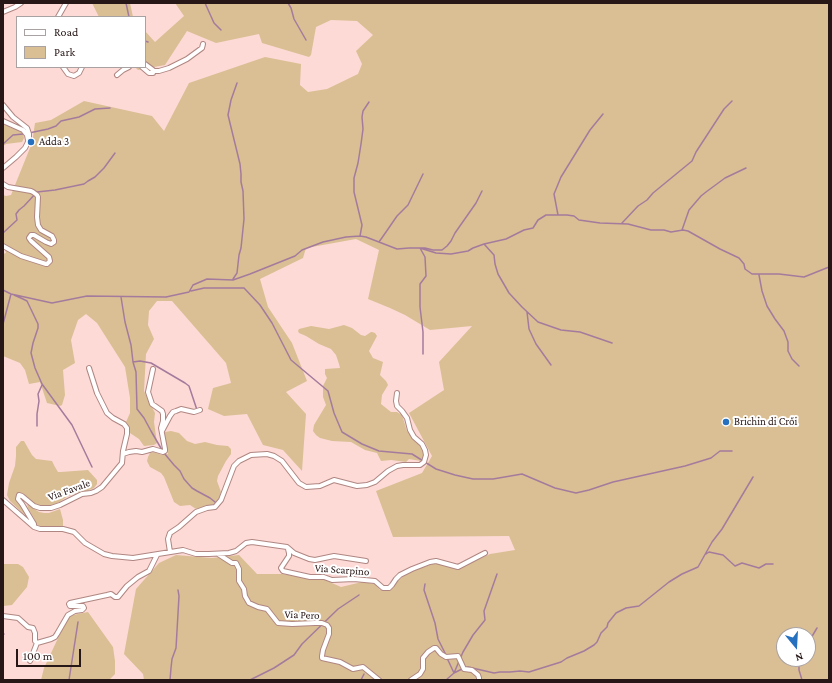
<!DOCTYPE html>
<html>
<head>
<meta charset="utf-8">
<style>
  body { margin:0 }
  #map { position:relative; width:832px; height:683px; overflow:hidden; background:#fddad6; font-family:"Crimson Pro",serif }
  canvas { display:block }
  .frame { position:absolute; inset:0; border:4px solid #271716; pointer-events:none }
  .legend { position:absolute; left:16px; top:16px; width:130px; height:52px; box-sizing:border-box; background:#fff; border:1px solid #a9a2a2; margin:0; padding:5px 7px; list-style:none; font-size:12px; color:#271716 }
  .legend li { display:flex; align-items:center; gap:8px; height:20px }
  .legend b { width:20px; border:1px solid #a9a2a2 }
  .north { position:absolute; left:776px; top:627px; width:40px; height:40px; box-sizing:border-box; background:#fff; border:1px solid #a9a2a2; border-radius:50%; rotate:162deg; font-size:11px; font-weight:700; line-height:16px; text-align:center; color:#271716 }
  .north::after { content:''; display:block; margin:auto; width:14px; height:18px; background:#2670c0; clip-path:polygon(50% 0,100% 100%,50% 72%,0 100%) }
  .scale { position:absolute; left:16px; top:649px; width:65px; height:18px; box-sizing:border-box; border:2px solid #271716; border-top:0; padding-left:5px; font-size:12px; line-height:14px; white-space:nowrap; color:#271716; -webkit-text-stroke:3px #fff; paint-order:stroke }
</style>
</head>
<body>
<div id="map">
<canvas width="832" height="683"></canvas>
<div class="frame"></div>
<ul class="legend">
<li><b style="height:5px;background:#fff"></b>Road</li>
<li><b style="height:11px;background:#dabf94"></b>Park</li>
</ul>
<div class="north">N</div>
<div class="scale">100 m</div>
</div>
<script>
const ctx = document.querySelector('canvas').getContext('2d');
ctx.lineJoin = 'round';
function fill(path, color) {
  ctx.fillStyle = color;
  ctx.fill(path, 'evenodd');
}
function toPath(rows) {
  const path = new Path2D();
  for (const r of rows) {
    path.moveTo(r[0], r[1]);
    for (let i = 2; i < r.length; i += 2) path.lineTo(r[i], r[i + 1]);
  }
  return path;
}
function stroke(path, color, width, dash) {
  ctx.strokeStyle = color;
  ctx.lineWidth = width;
  ctx.lineCap = dash ? 'butt' : 'round';
  ctx.setLineDash(dash || []);
  ctx.stroke(path);
}
function drawText(font, color, halo, rows, align = 'center') {
  ctx.font = font + ' "Crimson Pro",serif';
  ctx.lineWidth = 4;
  ctx.setLineDash([]);
  ctx.textBaseline = 'middle';
  ctx.strokeStyle = halo;
  ctx.fillStyle = color;
  for (const [text, x, y, turn = 0] of rows) {
    ctx.save();
    ctx.translate(x, y);
    ctx.rotate((+turn || 0) * Math.PI / 180);
    ctx.textAlign = isNaN(turn) ? turn : align;
    if (halo) ctx.strokeText(text, 0, 0);
    ctx.fillText(text, 0, 0);
    ctx.restore();
  }
}
const green = toPath([
  [92,3,130,3,133,17,99,17],
  [175,3,829,3,829,680,144,680,143,674,124,654,136,589,159,563,176,555,212,558,239,555,257,574,282,574,325,580,341,587,362,582,375,584,380,590,391,589,398,580,412,571,436,563,457,569,490,554,515,550,509,536,393,537,376,491,422,473,432,456,409,413,444,390,439,362,472,326,430,330,405,315,390,308,368,299,379,250,356,239,306,248,303,258,260,279,268,307,292,343,307,381,286,392,306,414,302,471,283,450,263,445,247,414,224,416,208,409,213,388,231,383,226,363,172,301,157,301,149,311,148,325,154,339,146,354,144,391,155,413,154,422,157,443,154,445,144,446,139,439,130,433,126,422,130,413,130,398,125,367,97,323,86,314,78,320,71,340,75,363,63,370,65,395,62,405,60,406,47,403,40,382,29,384,25,370,20,363,3,356,3,254,6,253,3,244,3,195,6,196,11,195,32,143,35,123,51,120,84,101,152,116,164,131,189,83,265,57,301,64,300,85,308,92,327,89,358,74,362,64,356,51,373,35,357,21,331,20,316,27,311,55,309,57,262,43,259,34,216,43,187,31,165,65,138,70,135,67,145,67,145,31,155,42,184,16],
  [784,635,808,635,808,659,784,659],
  [3,124,23,133,24,138,22,142,6,144,3,146],
  [344,325,352,328,361,335,365,336,371,332,372,332,375,333,377,336,369,351,373,358,383,362,380,375,386,381,388,385,382,395,381,404,391,412,397,412,402,415,407,431,423,448,424,457,421,461,409,459,406,462,391,460,381,461,377,453,365,450,351,442,332,441,320,438,316,435,313,431,314,425,326,405,323,397,323,386,327,378,325,374,325,369,340,368,339,364,336,355,331,349,319,344,306,336,299,333,298,331,299,329,311,326,329,329],
  [171,431,179,433,187,441,195,444,205,442,217,445,228,446,231,449,231,454,226,461,218,476,217,481,221,492,219,498,215,504,196,509,190,505,180,506,174,502,164,477,161,473,150,467,147,461,148,457,150,453,154,452,162,455,168,454,164,434,165,432],
  [21,441,24,441,32,455,36,459,52,461,55,467,58,472,61,472,88,470,97,480,97,484,94,488,87,491,77,493,68,496,55,505,49,507,40,507,34,505,23,493,19,493,16,496,17,500,26,512,29,519,10,501,7,495,9,483,15,466,16,456,16,447],
  [27,504,39,512,44,513,49,513,60,509,63,520,63,526,42,527,37,525,36,524,35,520,28,508],
  [3,564,18,564,23,567,29,577,27,587,12,605,3,606],
  [88,612,113,647,115,661,115,674,109,680,41,680,44,668,67,619,73,615]
]);
const stream = toPath([
  [126,3,129,17],
  [205,3,214,23,221,30],
  [288,3,291,8,294,19,306,40],
  [145,41,148,42],
  [29,133,48,129,56,126,61,121,79,117,95,109,110,108],
  [3,144,13,135,23,134],
  [558,215,554,194,561,177,590,130,603,114],
  [622,223,638,206,647,200,653,193,692,161,696,152,724,109,732,101],
  [682,230,689,210,701,196,706,192,725,178,746,168],
  [3,233,17,220,16,214,19,210,24,206,37,192,55,190,84,184,88,181,95,177,104,168,115,153],
  [360,236,362,225,354,192,354,178,358,163,361,144,363,129,362,117,363,111,369,102],
  [379,242,386,232,397,216,408,205,423,174],
  [484,244,494,255,495,264,498,274,509,293,522,307,538,322,561,330,580,332,612,343],
  [759,275,762,291,767,306,775,319,784,331,788,342,788,351,792,359,799,366],
  [233,279,237,273,239,255,241,248,244,219,243,191,241,182,241,174,240,164,228,115,231,100,237,83],
  [3,290,11,294,52,303,87,296,166,297,189,292,193,285,207,279,233,280,250,274,295,256,302,250,323,242,346,237,360,236,366,237,397,249,409,248,420,248,436,253,451,254,468,251,473,248,484,244,506,239,524,230,533,228,538,220,546,215,567,215,574,216,579,220,600,223,628,224,651,230,664,230,671,232,683,230,688,231,720,249,739,258,744,264,745,269,752,274,779,274,804,277,829,267],
  [191,291,204,288,244,288,260,305,272,323,291,360,328,391,334,413,342,432,362,444,379,451,412,454,436,469,455,475,473,479,493,479,522,474,555,488,576,493,589,490,613,482,685,466,711,458,720,451,732,451],
  [14,295,23,299,27,301,38,324,38,328,33,343,31,353,35,368,42,384,72,425,92,467],
  [121,297,125,322,131,345,133,362,136,372,137,409,144,418,151,431,162,450],
  [527,312,529,329,536,344,551,365],
  [3,324,11,294],
  [423,354,423,332,420,307,420,284,426,276,425,257,420,248,425,248,433,250,442,250,447,246,451,241,455,233,476,203,482,191],
  [133,362,140,361,151,363,185,383,189,386,197,410],
  [37,426,37,414,39,401,38,394,42,385],
  [164,453,174,465,180,471,184,479,192,488,197,491,210,498,215,502],
  [706,554,709,552,723,555,735,566,742,563,759,568,766,564,773,564],
  [425,584,424,590,435,623,438,639,446,655],
  [3,635,4,634],
  [808,643,817,628],
  [447,658,454,673],
  [801,659,799,664,799,670,802,680],
  [466,668,468,667,494,673,500,672,510,672,520,671,529,672,561,662,567,658,584,651,594,645,597,642,601,633,607,627,608,623,616,613,626,608,639,606,669,582,682,574,698,567,712,542,722,529,753,477],
  [454,673,463,652,473,635,485,620,484,611,497,574],
  [69,680,78,622],
  [170,680,171,668,172,659,176,648,179,596,178,590],
  [250,680,274,668,294,655,302,644,338,609,359,595],
  [361,680,364,674],
  [446,680,454,673,462,669]
]);
const street = toPath([
  [3,12,15,7,21,3],
  [58,17,66,3],
  [63,67,68,74,74,76,79,73,82,67],
  [142,67,149,73,153,73,153,70,145,64],
  [153,71,159,71,169,68,187,59,202,48,203,44],
  [117,75,123,70,129,67],
  [3,105,13,117,27,128,29,134,29,140,25,148,16,157,3,168],
  [3,121,23,130,27,135,28,140],
  [3,184,8,187,31,191,33,192,37,195,38,197,37,217,38,225,41,230,52,236,54,240,54,242,51,244,46,242,34,235,31,235,29,238,31,241,49,257,50,261,47,264,46,264,21,256,3,246],
  [162,431,170,416,173,412,176,411,181,409,194,412,200,410],
  [123,454,129,452,136,451,142,452,153,449,163,452,165,451,165,449,161,428,163,421,163,414,162,411,152,404,148,392,153,369],
  [3,500,34,527,40,529,63,529,74,532,85,543,104,554,112,556,133,558,183,550,196,554,209,554,229,553,236,551,246,543,252,542,287,547,294,553,309,559,315,560,334,556,366,561],
  [34,526,34,524,22,504,18,499,19,495,22,496,34,506,40,508,51,508,60,505,82,494,91,493,96,491,102,487,122,463,123,451,127,434,127,428,124,424,113,418,107,413,97,393,89,368],
  [288,549,289,553,289,556,281,568,283,571,310,577,324,577,332,580,354,579,375,581,383,588,389,588,392,585,396,579,400,575,412,569,430,562,436,561,458,567,485,553],
  [170,552,168,539,170,533,179,527,196,512,207,508,215,507,221,500,234,466,239,461,251,455,267,454,274,456,282,461,299,483,306,487,320,486,334,480,357,486,367,485,375,482,388,471,397,466,403,465,420,465,424,462,426,455,425,450,422,444,414,437,410,430,407,418,402,411,397,406,396,401,397,393],
  [218,554,232,563,236,563,239,569,239,581,244,589,245,596,249,603,258,607,267,609,278,623,292,624,315,623,322,623,327,625,329,628,329,634,323,650,322,656,322,658,340,662,353,669,363,667,379,680],
  [3,616,18,618,28,627,33,628,35,633,35,641,37,643,51,639,55,637,57,634,68,615,75,611,82,610,84,608,83,606,70,606,69,604,70,603,107,595,111,594,115,597,118,597,127,586,138,577,149,571,157,555],
  [30,661,37,643],
  [411,680,420,674,423,669,423,658,428,652,434,648,436,648,441,654,446,657,458,656,464,669,472,670,478,675,479,678,479,680]
]);
const markers = [
  [31,142,4,"#2670c0"],
  [726,422,4,"#2670c0"]
];
const poiNames = [
  ["Adda 3",39,142],
  ["Brichin di Crői",734,422]
];
const streetNames = [
  ["Via Favale",69,490,-20],
  ["Via Scarpino",342,570,4],
  ["Via Pero",302,615,2]
];
fill(green, '#dabf94');
stroke(stream, '#a57b9d', 1.5);
stroke(street, '#af8682', 6);
stroke(street, '#fff', 4);
for (const [x, y, r, color] of markers) {
  const dot = new Path2D();
  dot.arc(x, y, r, 0, 2 * Math.PI);
  ctx.fillStyle = color;
  ctx.fill(dot);
  stroke(dot, '#fff', 1.5);
}
drawText('11px', '#271716', '#fff', poiNames, 'left');
drawText('11px', '#271716', '#fff', streetNames);
</script>
</body>
</html>
